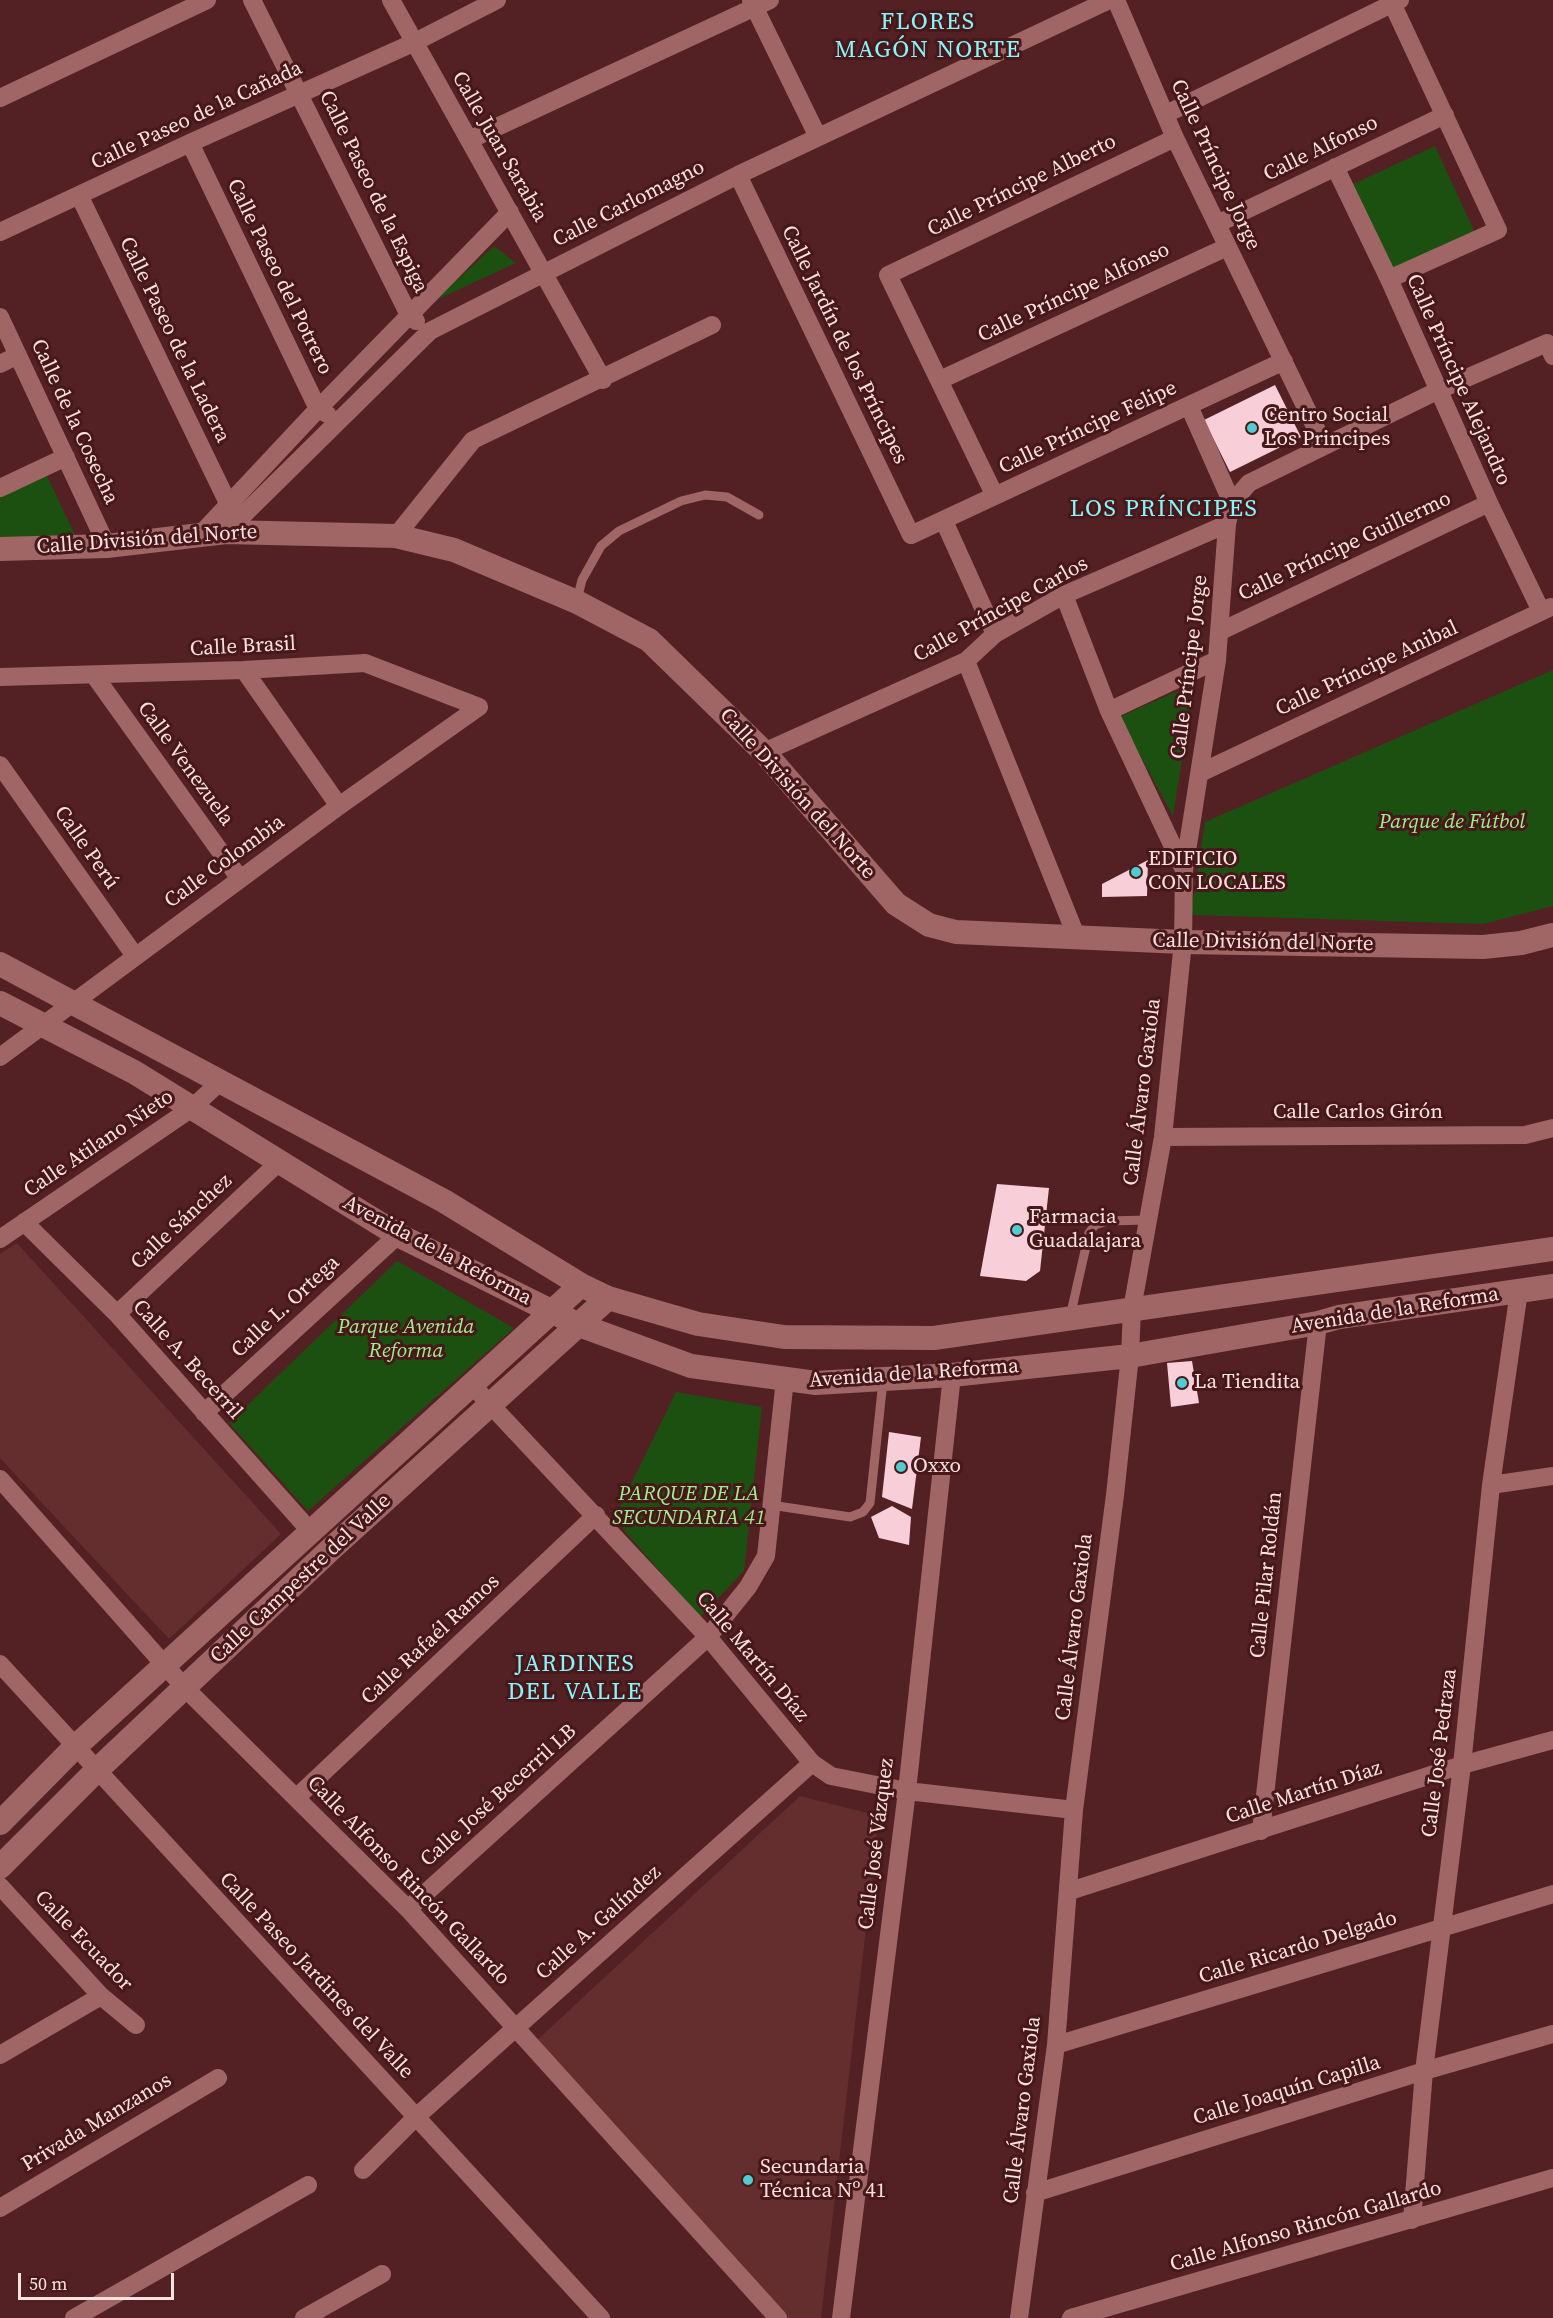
<!DOCTYPE html>
<html>
<head>
<meta charset="utf-8">
<style>
  body { margin:0 }
  #map { position:relative; width:1553px; height:2318px; overflow:hidden; background:#532123; font-family:"Source Serif 4",serif }
  canvas { display:block }
  .scale { position:absolute; left:18px; top:2273px; width:156px; height:27px; box-sizing:border-box; border:3px solid #fce2e0; border-top:0; padding-left:8px; font-size:18px; line-height:21px; white-space:nowrap; color:#fce2e0; -webkit-text-stroke:4px #471719; paint-order:stroke }
</style>
</head>
<body>
<div id="map">
<canvas width="1553" height="2318"></canvas>
<div class="scale">50 m</div>
</div>
<script>
const ctx = document.querySelector('canvas').getContext('2d');
ctx.lineJoin = 'round';
function fill(path, color) {
  ctx.fillStyle = color;
  ctx.fill(path, 'evenodd');
}
function toPath(rows) {
  const path = new Path2D();
  for (const r of rows) {
    path.moveTo(r[0], r[1]);
    for (let i = 2; i < r.length; i += 2) path.lineTo(r[i], r[i + 1]);
  }
  return path;
}
function stroke(path, color, width, dash) {
  ctx.strokeStyle = color;
  ctx.lineWidth = width;
  ctx.lineCap = dash ? 'butt' : 'round';
  ctx.setLineDash(dash || []);
  ctx.stroke(path);
}
function drawText(font, color, halo, rows, align = 'center') {
  ctx.font = font + ' "Source Serif 4",serif';
  ctx.lineWidth = 6;
  ctx.setLineDash([]);
  ctx.textBaseline = 'middle';
  ctx.strokeStyle = halo;
  ctx.fillStyle = color;
  for (const [text, x, y, turn = 0] of rows) {
    ctx.save();
    ctx.translate(x, y);
    ctx.rotate((+turn || 0) * Math.PI / 180);
    ctx.textAlign = isNaN(turn) ? turn : align;
    if (halo) ctx.strokeText(text, 0, 0);
    ctx.fillText(text, 0, 0);
    ctx.restore();
  }
}
const built = toPath([
  [17,1243,281,1534,169,1639,0,1458,0,1254],
  [800,1796,879,1816,821,2318,784,2318,535,2042]
]);
const green = toPath([
  [1435,146,1476,235,1390,274,1349,186],
  [494,246,516,263,434,301],
  [47,476,76,537,0,539,0,496],
  [1553,670,1553,906,1483,924,1191,915,1205,822],
  [1194,684,1173,816,1119,717],
  [397,1261,514,1328,308,1511,229,1423],
  [676,1392,762,1407,744,1571,700,1617,614,1519]
]);
const building = toPath([
  [1275,385,1301,437,1230,472,1204,420],
  [1148,860,1147,896,1102,897,1102,884],
  [997,1184,1049,1188,1040,1271,1026,1281,980,1276],
  [1192,1361,1199,1403,1171,1407,1167,1363],
  [889,1432,921,1437,912,1509,882,1497],
  [892,1506,911,1517,909,1545,879,1538,871,1517]
]);
const lane = toPath([
  [577,600,582,580,601,546,619,531,681,501,705,495,727,497,759,515],
  [1070,1317,1089,1233,1095,1225,1107,1221,1148,1220],
  [771,1505,850,1517,863,1512,870,1503,883,1381]
]);
const street = toPath([
  [252,0,409,315,416,321],
  [391,0,603,380],
  [751,0,818,137],
  [1116,0,1175,138,1324,445],
  [0,98,207,0],
  [1166,114,1400,0],
  [469,140,770,0],
  [190,143,318,409,327,414],
  [1335,167,1389,279,1489,503,1541,611],
  [738,175,911,535,1284,361],
  [79,195,229,505],
  [1217,224,1445,115],
  [0,232,190,143,413,43,497,0],
  [1389,279,1498,230,1392,3],
  [0,317,107,546],
  [0,364,18,355],
  [940,380,1227,247],
  [0,488,66,457],
  [995,496,888,275,1175,138],
  [1232,503,1249,483,1439,390,1547,343,1553,356],
  [944,521,995,634],
  [226,532,430,331,738,175,1109,0],
  [200,535,318,409,510,212],
  [396,536,473,440,712,325],
  [1064,595,1109,711,1184,870],
  [1221,631,1489,503],
  [966,661,1077,938],
  [244,670,339,806],
  [94,675,240,879],
  [0,677,244,670,365,663,479,707],
  [1109,711,1217,660],
  [764,752,966,661,995,634,1064,595,1227,524],
  [0,765,135,956],
  [1200,773,1551,607],
  [0,1057,339,806,479,707],
  [1163,1137,1525,1135,1553,1128],
  [24,1222,117,1314,312,1533],
  [0,1239,192,1108,220,1082],
  [117,1314,278,1163],
  [472,1385,708,1637,812,1763,831,1776,907,1791,1074,1810],
  [204,1413,398,1235],
  [0,1479,185,1688,408,1909,778,2318],
  [1491,1485,1553,1476],
  [0,1664,601,2318],
  [297,1797,596,1515],
  [1261,1831,1318,1323],
  [0,1886,101,1996,136,2025],
  [1070,1891,1462,1765,1553,1740],
  [408,1909,708,1637,748,1587,766,1556,785,1379],
  [1056,2045,1553,1894],
  [0,2055,101,1996],
  [363,2170,416,2117,812,1763],
  [1035,2193,1424,2071,1553,2034],
  [0,2208,218,2078],
  [1412,2220,1424,2071,1462,1765,1491,1485,1519,1291],
  [74,2318,308,2185],
  [304,2318,382,2274],
  [841,2318,907,1791,952,1375],
  [1019,2318,1056,2045,1074,1810,1115,1495,1130,1356,1132,1309,1163,1137,1183,942,1184,870,1217,660,1227,524,1232,503,1189,406],
  [1071,2318,1553,2178]
]);
const secondary = toPath([
  [0,549,107,546,226,532,396,536,454,550,577,602,649,640,764,752,896,904,929,925,956,932,1183,942,1483,947,1521,943,1553,935],
  [0,964,444,1201,581,1285,608,1298,698,1324,784,1337,934,1338,1553,1249],
  [0,1003,134,1072,398,1235,579,1325,691,1366,816,1383,952,1375,1130,1356,1318,1323,1339,1317,1553,1286],
  [0,1823,75,1747,581,1285],
  [0,1867,96,1771,331,1549,608,1298]
]);
const markers = [
  [1252,428,6,"#51ccd3"],
  [1136,872,6,"#51ccd3"],
  [1017,1230,6,"#51ccd3"],
  [1182,1383,6,"#51ccd3"],
  [901,1467,6,"#51ccd3"],
  [748,2180,6,"#51ccd3"]
];
const streetNames = [
  ["Calle Paseo de la Cañada",197,116,-25],
  ["Calle Juan Sarabia",499,147,60],
  ["Calle Alfonso",1321,149,-26],
  ["Calle Príncipe Jorge",1215,165,65],
  ["Calle Príncipe Alberto",1022,186,-26],
  ["Calle Paseo de la Espiga",373,192,64],
  ["Calle Carlomagno",629,204,-27],
  ["Calle Paseo del Potrero",279,277,64],
  ["Calle Príncipe Alfonso",1074,293,-25],
  ["Calle Paseo de la Ladera",174,340,64],
  ["Calle Jardín de los Príncipes",844,345,64],
  ["Calle Príncipe Alejandro",1458,380,66],
  ["Calle de la Cosecha",74,422,65],
  ["Calle Príncipe Felipe",1088,428,-25],
  ["Calle División del Norte",147,540,-4],
  ["Calle Príncipe Guillermo",1345,547,-25],
  ["Calle Príncipe Carlos",1001,610,-29],
  ["Calle Brasil",243,647,-3],
  ["Calle Príncipe Jorge",1190,667,-83],
  ["Calle Príncipe Anibal",1367,669,-25],
  ["Calle Venezuela",185,764,54],
  ["Calle División del Norte",797,794,48],
  ["Calle Perú",86,848,55],
  ["Calle Colombia",225,862,-36],
  ["Calle División del Norte",1263,943,1],
  ["Calle Álvaro Gaxiola",1143,1092,-83],
  ["Calle Carlos Girón",1358,1113],
  ["Calle Atilano Nieto",99,1144,-34],
  ["Calle Sánchez",182,1222,-43],
  ["Avenida de la Reforma",437,1251,28],
  ["Calle L. Ortega",286,1307,-43],
  ["Avenida de la Reforma",1395,1311,-9],
  ["Calle A. Becerril",187,1360,48],
  ["Avenida de la Reforma",914,1374,-4],
  ["Calle Pilar Roldán",1267,1575,-84],
  ["Calle Campestre del Valle",301,1579,-43],
  ["Calle Álvaro Gaxiola",1075,1627,-83],
  ["Calle Rafaél Ramos",431,1640,-43],
  ["Calle Martín Díaz",752,1657,50],
  ["Calle José Pedraza",1440,1753,-83],
  ["Calle Martín Díaz",1304,1793,-18],
  ["Calle José Becerril LB",499,1796,-42],
  ["Calle José Vázquez",877,1844,-83],
  ["Calle Alfonso Rincón Gallardo",408,1881,46],
  ["Calle A. Galíndez",599,1923,-42],
  ["Calle Ecuador",83,1941,46],
  ["Calle Ricardo Delgado",1298,1948,-17],
  ["Calle Paseo Jardines del Valle",316,1976,47],
  ["Calle Joaquín Capilla",1287,2091,-17],
  ["Calle Álvaro Gaxiola",1023,2110,-83],
  ["Privada Manzanos",97,2123,-31],
  ["Calle Alfonso Rincón Gallardo",1306,2227,-16]
];
const poiNames = [
  ["Centro Social",1264,416],
  ["Los Principes",1264,440],
  ["EDIFICIO",1148,860],
  ["CON LOCALES",1148,884],
  ["Farmacia",1029,1218],
  ["Guadalajara",1029,1242],
  ["La Tiendita",1194,1383],
  ["Oxxo",913,1467],
  ["Secundaria",760,2168],
  ["Técnica Nº 41",760,2192]
];
const parkNames = [
  ["Parque de Fútbol",1452,823],
  ["Parque Avenida",406,1328],
  ["Reforma",406,1352],
  ["PARQUE DE LA",689,1495],
  ["SECUNDARIA 41",689,1519]
];
const quarterNames = [
  ["FLORES",928,23],
  ["MAGÓN NORTE",928,51],
  ["LOS PRÍNCIPES",1164,510],
  ["JARDINES",575,1665],
  ["DEL VALLE",575,1693]
];
fill(built, '#642d2e');
fill(green, '#1b5011');
fill(building, '#f8ced9');
stroke(lane, '#9f6665', 9);
stroke(street, '#9f6665', 18);
stroke(secondary, '#9f6665', 24);
for (const [x, y, r, color] of markers) {
  const dot = new Path2D();
  dot.arc(x, y, r, 0, 2 * Math.PI);
  ctx.fillStyle = color;
  ctx.fill(dot);
  stroke(dot, '#471719', 2);
}
drawText('21px', '#fce2e0', '#471719', streetNames);
drawText('21px', '#fce2e0', '#471719', poiNames, 'left');
drawText('italic 21px', '#9df08e', '#471719', parkNames);
ctx.letterSpacing = '1.5px';
drawText('24px', '#89f5fb', '#471719', quarterNames);
ctx.letterSpacing = '0px';
</script>
</body>
</html>
